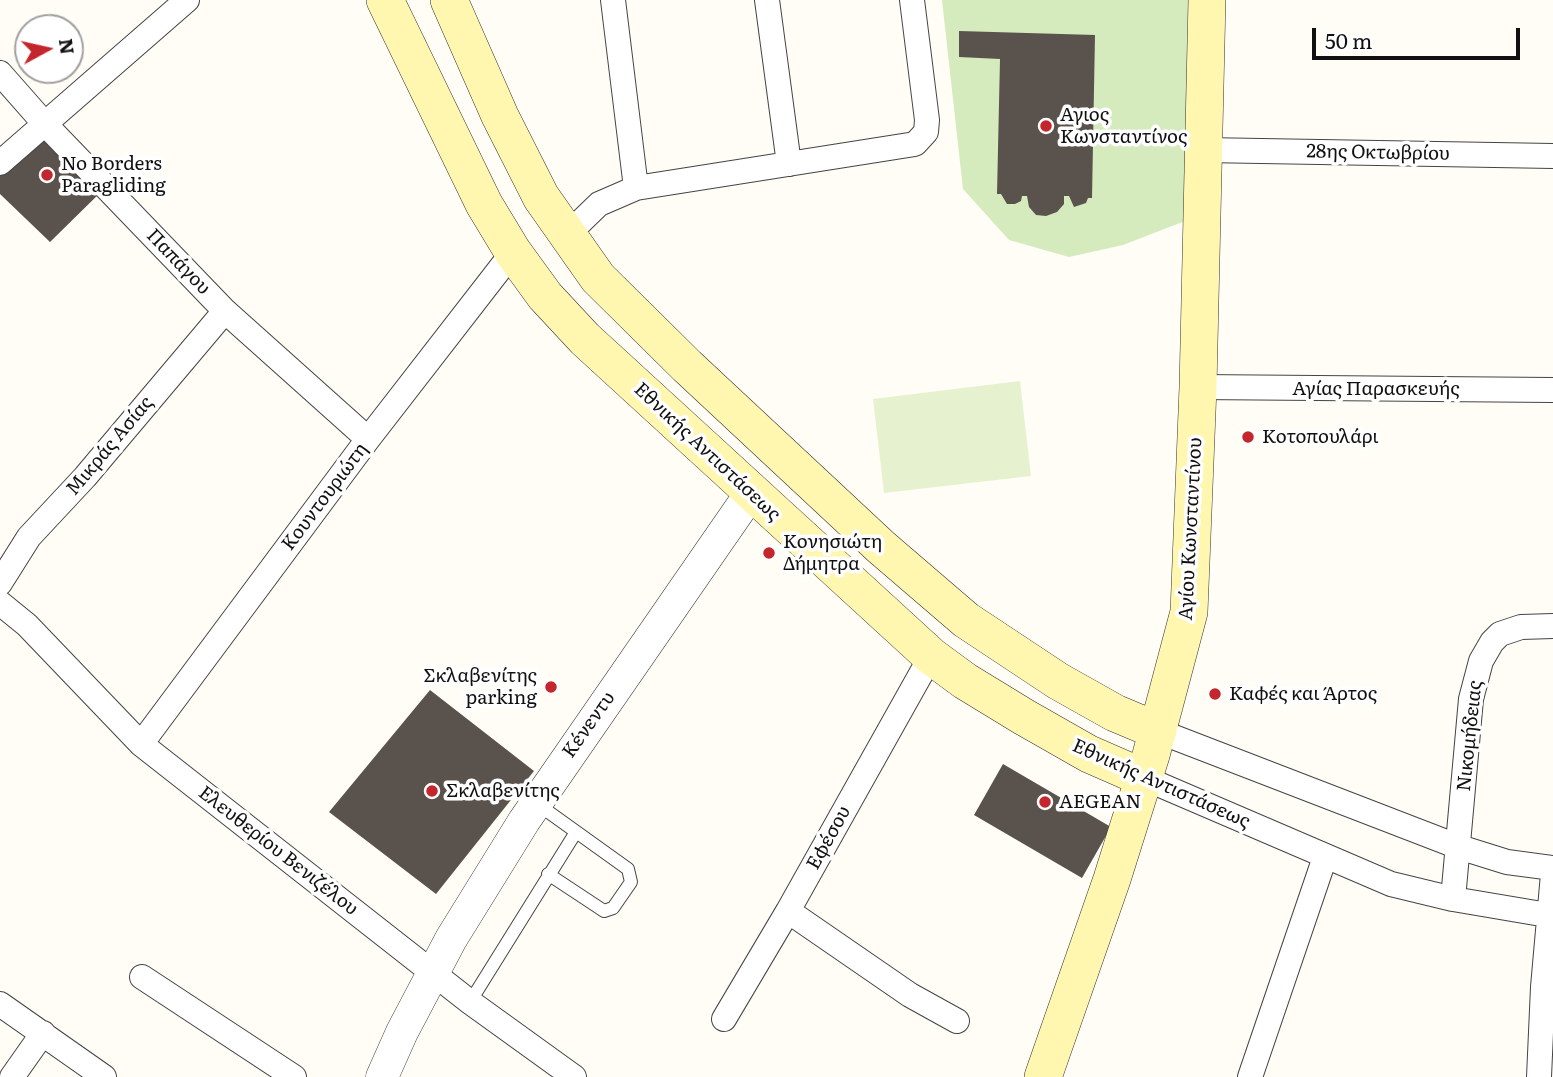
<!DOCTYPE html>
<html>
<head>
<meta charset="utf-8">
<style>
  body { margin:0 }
  #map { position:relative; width:1553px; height:1077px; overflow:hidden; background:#fffdf5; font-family:Literata,serif }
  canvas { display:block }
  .north { position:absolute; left:14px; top:14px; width:70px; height:70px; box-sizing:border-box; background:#fff; border:2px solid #a0a0a0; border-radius:50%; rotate:82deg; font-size:19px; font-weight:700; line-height:28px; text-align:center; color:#111 }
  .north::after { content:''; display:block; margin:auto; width:24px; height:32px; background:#c4262e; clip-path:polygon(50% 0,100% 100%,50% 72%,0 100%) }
  .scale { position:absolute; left:1312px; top:28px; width:208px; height:32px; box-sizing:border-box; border:4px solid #111; border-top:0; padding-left:9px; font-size:21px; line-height:24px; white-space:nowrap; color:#111; -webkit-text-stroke:5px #fff; paint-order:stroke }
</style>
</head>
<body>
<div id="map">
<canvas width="1553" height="1077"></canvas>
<div class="north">N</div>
<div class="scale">50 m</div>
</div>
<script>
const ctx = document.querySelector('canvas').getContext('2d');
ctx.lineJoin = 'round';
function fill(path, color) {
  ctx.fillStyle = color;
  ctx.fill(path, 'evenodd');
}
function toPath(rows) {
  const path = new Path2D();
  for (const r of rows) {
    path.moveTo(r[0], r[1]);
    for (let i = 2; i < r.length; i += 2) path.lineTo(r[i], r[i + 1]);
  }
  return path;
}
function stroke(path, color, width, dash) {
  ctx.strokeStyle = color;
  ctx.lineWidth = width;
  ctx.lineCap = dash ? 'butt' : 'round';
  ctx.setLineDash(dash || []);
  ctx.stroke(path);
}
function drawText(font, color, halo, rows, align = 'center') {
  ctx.font = font + ' Literata,serif';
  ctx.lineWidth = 7;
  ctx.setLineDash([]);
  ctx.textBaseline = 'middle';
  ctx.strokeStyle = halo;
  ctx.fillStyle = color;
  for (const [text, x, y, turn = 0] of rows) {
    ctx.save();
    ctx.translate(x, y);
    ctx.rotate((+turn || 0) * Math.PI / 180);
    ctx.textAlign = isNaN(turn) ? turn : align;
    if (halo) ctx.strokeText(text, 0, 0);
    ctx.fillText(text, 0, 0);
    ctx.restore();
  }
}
const green = toPath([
  [942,0,1188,0,1185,221,1123,245,1069,257,1009,240,963,189]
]);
const pitch = toPath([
  [1020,381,1031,476,884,493,873,399]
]);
const building = toPath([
  [959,31,1095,35,1092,198,1088,198,1086,203,1074,207,1069,196,1064,196,1064,204,1057,212,1046,216,1036,215,1029,207,1027,196,1022,196,1021,201,1015,204,1007,204,1001,194,997,194,1000,59,959,57],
  [44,123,106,187,50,242,0,194,0,163],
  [430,690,534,771,436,894,329,812],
  [1003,764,1111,827,1082,878,974,815]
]);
const service = toPath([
  [536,803,628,869,631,882,613,908,604,911,548,874],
  [470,1002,576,832]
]);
const minor = toPath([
  [613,0,636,188],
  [767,0,789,164],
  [0,73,44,123,225,311,368,439],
  [1203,150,1553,156],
  [0,163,187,0],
  [567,235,599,204,636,188,915,144,926,132,927,120,912,0],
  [1198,387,1553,390],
  [0,583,29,537,85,477,225,311],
  [0,603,27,625,141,744,470,1002,574,1077],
  [1158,731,1459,847,1507,862,1553,868],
  [141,744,368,439,513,252],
  [1144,778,1391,884,1453,899,1553,916],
  [1453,899,1471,699,1481,661,1492,642,1500,634,1521,627,1553,626],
  [788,911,910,995,957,1021],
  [142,977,294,1077],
  [0,1004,104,1077],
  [724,1019,788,911,931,656],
  [12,1077,43,1033],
  [1250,1077,1325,857],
  [1539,1077,1543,987,1553,874]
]);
const tertiary = toPath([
  [382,1077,402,1032,451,939,524,821,751,493]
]);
const secondary = toPath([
  [385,0,484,204,513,252,545,296,585,339,931,656,965,681,1024,717,1089,754,1144,778],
  [449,0,500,116,541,197,598,278,687,366,881,547,966,620,1058,681,1115,713,1158,731],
  [1043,1077,1112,879,1151,755,1189,612,1198,387,1207,0]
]);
const markers = [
  [1046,126,7,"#c4262e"],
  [47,175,7,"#c4262e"],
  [1248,437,7,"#c4262e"],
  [769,553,7,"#c4262e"],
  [551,687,7,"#c4262e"],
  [1215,694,7,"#c4262e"],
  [432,791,7,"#c4262e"],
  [1045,802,7,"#c4262e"]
];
const poiNames = [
  ["Αγιος",1060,115],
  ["Κωνσταντίνος",1060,137],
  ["No Borders",61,164],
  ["Paragliding",61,186],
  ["Κοτοπουλάρι",1262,437],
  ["Κονησιώτη",783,542],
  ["Δήμητρα",783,564],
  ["Σκλαβενίτης",537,676,"right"],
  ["parking",537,698,"right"],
  ["Καφές και Άρτος",1229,694],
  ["Σκλαβενίτης",446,791],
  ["AEGEAN",1059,802]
];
const streetNames = [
  ["28ης Οκτωβρίου",1378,153,1],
  ["Παπάγου",178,262,46],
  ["Αγίας Παρασκευής",1376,389],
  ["Μικράς Ασίας",110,446,-50],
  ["Εθνικής Αντιστάσεως",707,452,43],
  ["Κουντουριώτη",325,497,-53],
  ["Αγίου Κωνσταντίνου",1191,529,-87],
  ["Κένεντυ",589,725,-55],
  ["Νικομήδειας",1470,736,-84],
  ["Εθνικής Αντιστάσεως",1161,784,24],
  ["Εφέσου",829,838,-61],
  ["Ελευθερίου Βενιζέλου",278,851,38]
];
fill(green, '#d5ebbd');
fill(pitch, '#e6f2cf');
fill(building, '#5a524d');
stroke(service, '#444', 14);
stroke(minor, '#444', 26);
stroke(tertiary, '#444', 33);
stroke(secondary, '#333', 38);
stroke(service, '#fff', 12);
stroke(minor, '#fff', 24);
stroke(tertiary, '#fff', 32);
stroke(secondary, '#fff6b0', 37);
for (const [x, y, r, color] of markers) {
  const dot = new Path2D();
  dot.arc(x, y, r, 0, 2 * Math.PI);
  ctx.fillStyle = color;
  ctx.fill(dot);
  stroke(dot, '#fff', 2.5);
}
drawText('19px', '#111', '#fff', poiNames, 'left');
drawText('19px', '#111', '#fff', streetNames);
</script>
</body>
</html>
